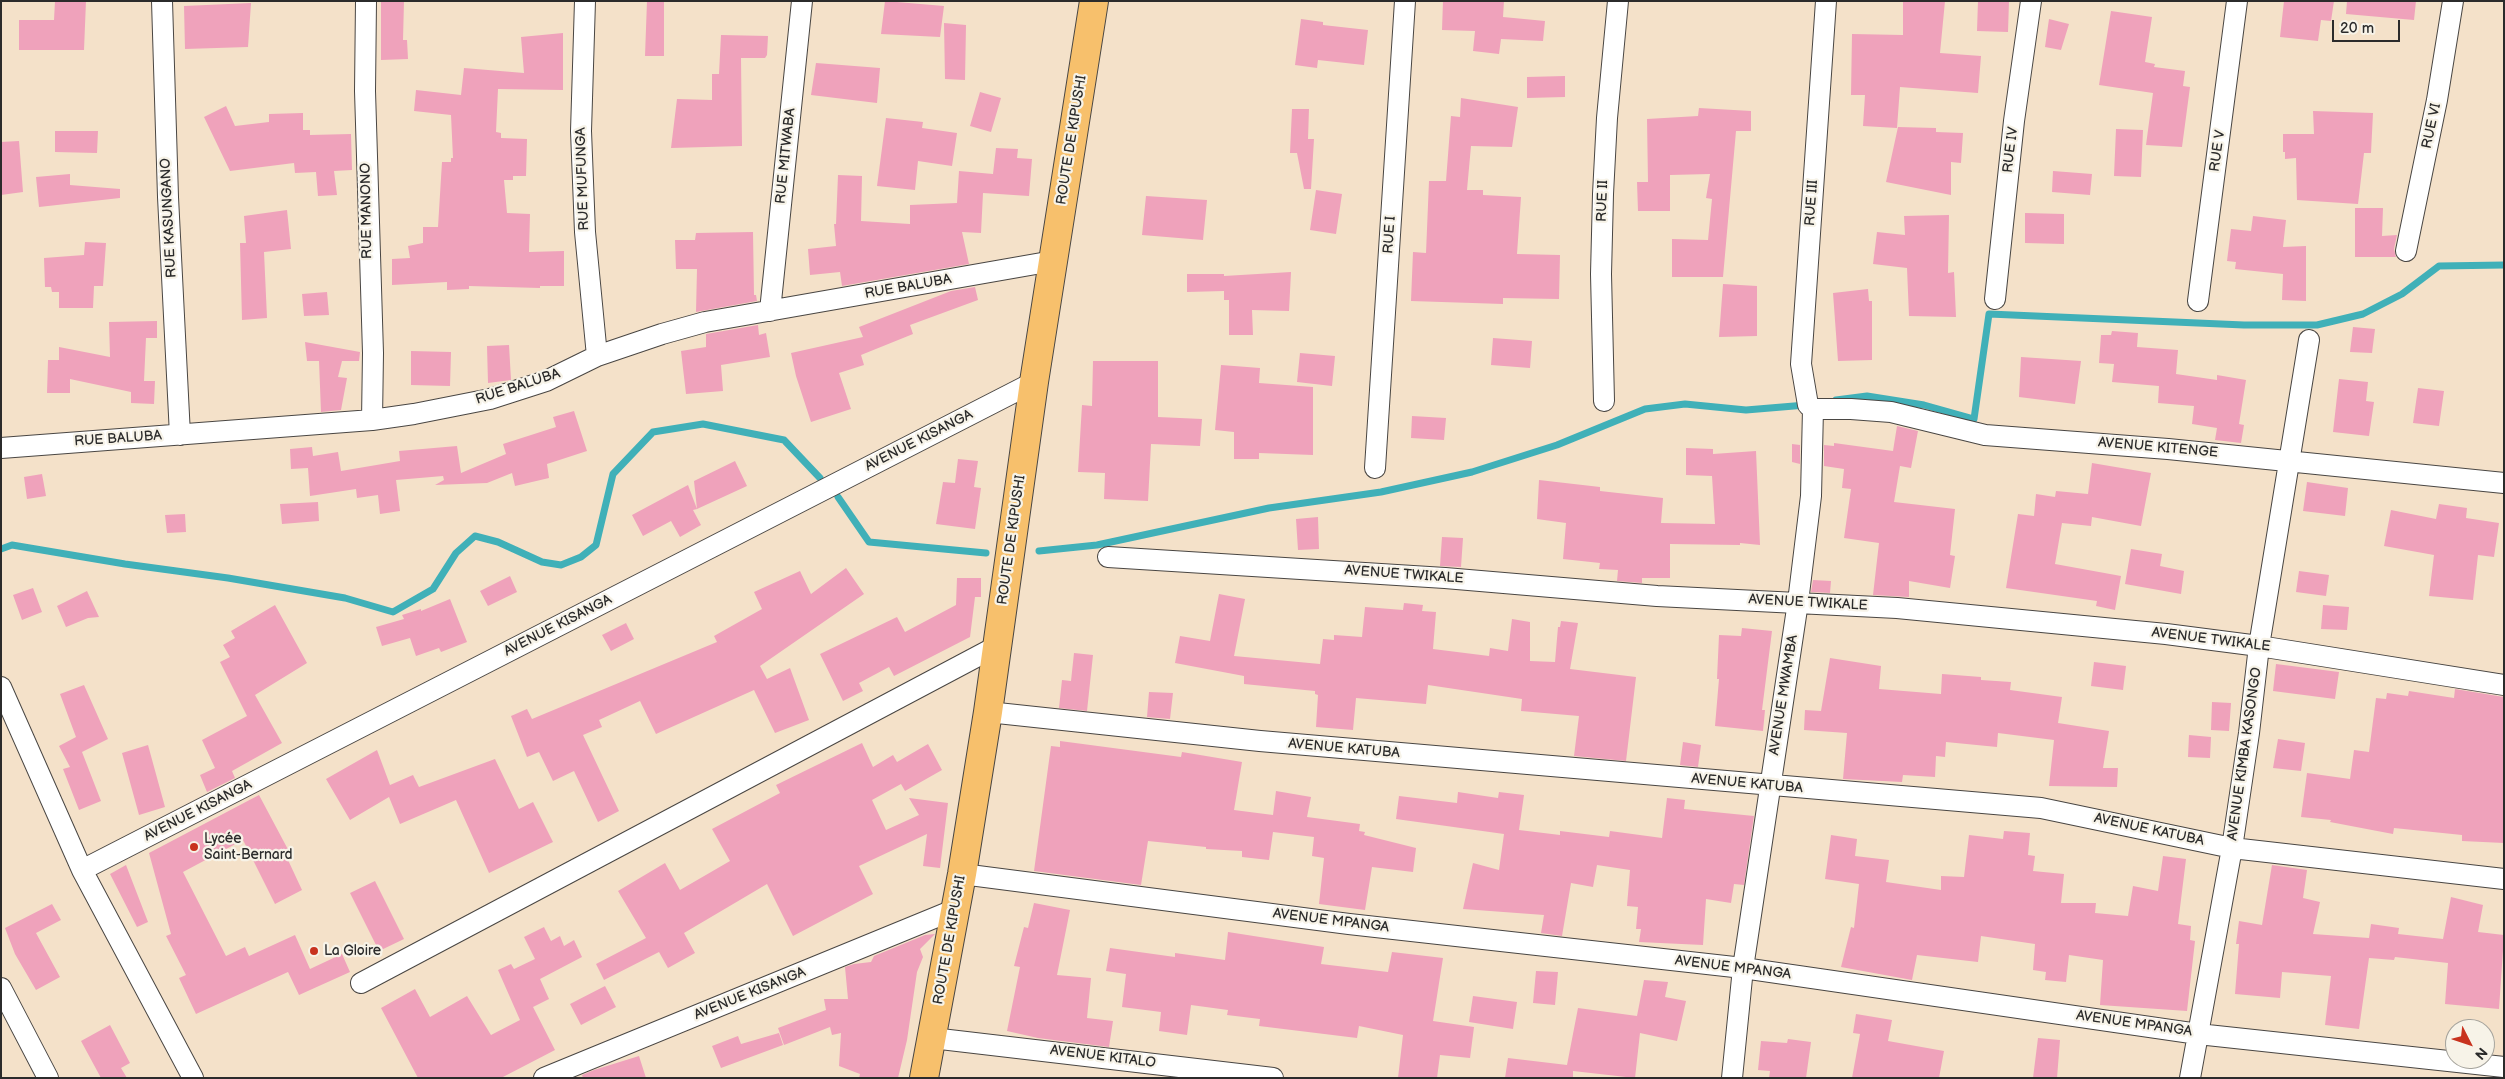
<!DOCTYPE html>
<html>
<head>
<meta charset="utf-8">
<style>
  body { margin:0 }
  #map { position:relative; width:2505px; height:1079px; overflow:hidden; background:#f4e1c9; font-family:"Balsamiq Sans",sans-serif }
  canvas { display:block }
  .frame { position:absolute; inset:0; border:2px solid #2b2b2b; pointer-events:none }
  .north { position:absolute; left:2445px; top:1019px; width:50px; height:50px; box-sizing:border-box; background:#f7f3e8; border:1px solid #a5a39c; border-radius:50%; rotate:131deg; font-size:14px; font-weight:700; line-height:20px; text-align:center; color:#2b2b2b }
  .north::after { content:''; display:block; margin:auto; width:18px; height:22px; background:#c8321e; clip-path:polygon(50% 0,100% 100%,50% 72%,0 100%) }
  .scale { position:absolute; left:2332px; top:20px; width:68px; height:22px; box-sizing:border-box; border:2px solid #2b2b2b; border-top:0; padding-left:6px; font-size:15px; line-height:18px; white-space:nowrap; color:#2b2b2b; -webkit-text-stroke:4px #f7f3e8; paint-order:stroke }
</style>
</head>
<body>
<div id="map">
<canvas width="2505" height="1079"></canvas>
<div class="frame"></div>
<div class="north">N</div>
<div class="scale">20 m</div>
</div>
<script>
const ctx = document.querySelector('canvas').getContext('2d');
ctx.lineJoin = 'round';
function toPath(rows) {
  const path = new Path2D();
  for (const r of rows) {
    path.moveTo(r[0], r[1]);
    for (let i = 2; i < r.length; i += 2) path.lineTo(r[i], r[i + 1]);
  }
  return path;
}
function stroke(path, color, width, dash) {
  ctx.strokeStyle = color;
  ctx.lineWidth = width;
  ctx.lineCap = dash ? 'butt' : 'round';
  ctx.setLineDash(dash || []);
  ctx.stroke(path);
}
function fill(path, color) {
  ctx.fillStyle = color;
  ctx.fill(path, 'evenodd');
}
function drawText(font, color, halo, rows, align = 'center') {
  ctx.font = font + ' "Balsamiq Sans",sans-serif';
  ctx.lineWidth = 4.5;
  ctx.setLineDash([]);
  ctx.textBaseline = 'middle';
  ctx.strokeStyle = halo;
  ctx.fillStyle = color;
  for (const [text, x, y, turn = 0] of rows) {
    ctx.save();
    ctx.translate(x, y);
    ctx.rotate((+turn || 0) * Math.PI / 180);
    ctx.textAlign = isNaN(turn) ? turn : align;
    if (halo) ctx.strokeText(text, 0, 0);
    ctx.fillText(text, 0, 0);
    ctx.restore();
  }
}
const stream = toPath([
  [1836,400,1867,396,1924,405,1974,419,1989,314,2244,325,2317,325,2363,314,2402,294,2439,266,2504,265],
  [838,497,869,542,986,553],
  [1,549,12,545,125,564,228,578,345,598,393,612,433,589,456,553,475,536,498,542,542,562,561,565,581,557,596,545,613,474,653,432,703,424,784,440,820,478],
  [1039,551,1097,545,1269,508,1381,492,1472,472,1557,445,1645,409,1685,404,1746,410,1806,405]
]);
const building = toPath([
  [55,1,86,1,84,50,19,50,19,20,54,20],
  [381,1,404,1,403,40,407,40,408,59,381,60],
  [647,1,664,1,664,56,645,56],
  [885,1,944,6,940,37,881,34],
  [1443,1,1504,1,1503,17,1545,21,1543,41,1501,39,1499,54,1473,51,1475,31,1442,30],
  [1903,1,1945,1,1940,53,1981,56,1978,93,1900,87,1897,128,1863,126,1865,95,1851,95,1852,34,1903,35],
  [1978,1,2009,1,2008,32,1977,31],
  [2284,1,2334,1,2331,21,2321,20,2318,41,2280,37],
  [2347,1,2416,1,2414,20,2346,14],
  [251,3,248,47,185,49,184,6],
  [2111,11,2152,17,2145,62,2155,64,2154,67,2185,71,2183,86,2190,87,2182,147,2146,145,2153,93,2099,85],
  [1301,19,1323,22,1323,25,1368,30,1364,65,1318,60,1317,68,1295,65],
  [2049,19,2069,24,2061,50,2045,47],
  [944,23,966,25,965,80,945,79],
  [563,33,563,90,498,89,496,132,501,133,501,138,527,139,526,176,513,176,513,180,504,180,507,213,530,214,529,252,564,251,564,286,540,286,540,288,469,286,469,289,447,290,447,282,392,285,392,259,410,258,408,246,423,243,423,227,438,227,442,162,451,162,451,158,453,158,451,115,414,111,416,90,461,95,464,68,524,73,521,37],
  [721,35,768,36,767,55,765,58,741,58,742,146,671,148,677,99,712,100,712,74,719,74],
  [816,63,880,68,877,103,811,95],
  [1565,76,1565,97,1527,98,1527,77],
  [980,92,1001,98,991,132,970,126],
  [1461,98,1518,107,1512,147,1471,146,1467,190,1483,190,1483,195,1521,197,1517,254,1560,255,1559,299,1503,298,1503,304,1411,301,1413,252,1426,253,1429,181,1446,181,1451,116,1460,117],
  [226,106,235,126,269,122,269,114,303,113,303,130,310,130,310,135,351,134,352,170,334,171,337,195,318,196,316,172,295,173,294,163,230,171,204,117],
  [1699,108,1751,111,1751,131,1736,131,1723,277,1672,277,1672,239,1708,240,1712,199,1706,198,1710,174,1670,175,1670,211,1638,211,1637,182,1648,182,1647,119,1698,116],
  [1292,109,1309,109,1308,139,1314,139,1311,189,1304,189,1297,153,1290,153],
  [2313,111,2373,113,2371,153,2364,153,2358,204,2297,200,2296,158,2285,159,2285,152,2283,152,2283,134,2314,134],
  [886,118,923,122,922,128,957,133,952,166,918,161,915,190,877,186],
  [1898,127,1936,128,1936,132,1963,133,1961,163,1951,162,1951,195,1886,182],
  [2116,129,2143,130,2141,177,2114,176],
  [55,131,98,131,97,153,55,152],
  [19,141,23,192,1,195,1,142],
  [996,148,1018,149,1017,158,1032,159,1029,196,983,193,981,233,962,232,969,264,842,286,840,272,810,275,808,249,836,246,834,224,836,224,838,175,862,176,861,221,910,224,910,205,957,203,959,171,993,174],
  [2053,171,2092,174,2090,195,2052,192],
  [70,174,70,185,120,189,120,198,39,207,36,177],
  [1316,190,1342,194,1336,234,1310,230],
  [1146,196,1207,200,1203,240,1142,235],
  [2355,208,2383,208,2382,236,2397,235,2394,249,2396,257,2355,257],
  [287,210,291,249,264,252,267,318,242,320,240,243,246,243,244,216],
  [2025,213,2064,214,2064,244,2025,243],
  [1949,215,1948,273,1954,272,1956,317,1909,316,1907,268,1873,264,1877,232,1905,235,1904,216],
  [2253,216,2286,220,2283,247,2306,246,2306,301,2282,300,2283,274,2235,269,2236,262,2227,261,2231,229,2251,231],
  [753,232,754,295,756,295,757,301,696,312,697,269,676,269,675,240,695,240,696,233],
  [85,242,106,243,103,286,94,286,93,308,59,308,59,292,52,292,51,287,45,287,44,258,84,255],
  [1291,272,1289,311,1252,310,1253,335,1229,335,1229,300,1224,300,1224,291,1187,292,1187,274,1224,274,1224,276],
  [1723,284,1757,286,1757,336,1719,337],
  [975,287,978,300,910,325,913,334,861,355,864,365,839,373,851,409,811,422,796,376,791,353,863,337,859,327,951,291],
  [1868,289,1869,301,1872,301,1872,360,1838,361,1833,293],
  [327,292,329,315,304,316,302,294],
  [157,321,157,338,146,338,144,381,155,381,154,404,131,403,131,392,70,379,70,393,47,393,48,360,59,360,59,347,110,357,109,322],
  [758,325,759,335,766,333,770,357,721,365,723,391,686,394,681,351,706,347,706,334],
  [2353,327,2375,329,2372,353,2350,352],
  [2112,331,2138,333,2137,347,2178,350,2176,374,2217,380,2217,375,2246,380,2239,424,2244,425,2241,443,2215,440,2217,428,2192,424,2194,406,2158,403,2159,386,2112,382,2114,364,2099,363,2101,335,2111,335],
  [1493,338,1532,341,1530,368,1491,365],
  [305,342,360,352,359,361,342,361,338,377,347,378,341,410,321,412,319,361,307,361],
  [509,345,511,380,488,383,487,346],
  [411,351,451,352,450,386,411,385],
  [1300,353,1335,356,1332,386,1297,382],
  [2021,357,2081,361,2075,404,2019,397],
  [1093,361,1158,361,1158,417,1202,419,1200,446,1151,444,1148,501,1104,499,1105,473,1078,472,1082,405,1092,406],
  [1221,365,1260,368,1259,383,1313,387,1313,455,1259,453,1259,459,1234,459,1234,432,1215,430],
  [2339,379,2368,382,2366,401,2374,402,2369,436,2333,432],
  [2418,388,2444,391,2439,426,2413,423],
  [574,411,587,451,547,464,549,478,515,486,512,473,487,483,435,485,444,480,443,476,396,480,400,511,380,514,378,495,357,498,356,489,310,496,308,468,291,469,290,449,312,447,313,456,338,452,341,471,400,461,399,451,457,446,461,473,506,454,503,444,556,427,553,417],
  [1412,416,1446,418,1444,440,1411,438],
  [1897,426,1918,431,1911,468,1900,466,1894,502,1955,509,1950,555,1955,556,1950,588,1909,581,1909,597,1873,595,1879,543,1844,538,1851,489,1842,488,1844,469,1824,466,1824,445,1834,446,1834,443,1893,451],
  [1792,444,1800,445,1800,464,1792,462],
  [1686,448,1713,449,1713,454,1756,451,1760,545,1740,543,1740,545,1670,544,1670,578,1642,578,1642,583,1617,581,1618,570,1599,569,1600,563,1563,559,1566,523,1537,519,1539,480,1600,487,1600,491,1663,498,1661,523,1715,524,1712,476,1686,475],
  [958,459,978,461,974,487,981,488,975,529,936,524,943,482,955,483],
  [735,461,747,486,697,509,694,481],
  [2092,463,2151,473,2141,526,2092,517,2091,526,2062,523,2055,564,2121,576,2115,610,2096,606,2097,601,2006,588,2018,514,2034,516,2036,494,2055,497,2056,491,2088,494],
  [42,474,46,496,27,499,24,477],
  [2307,482,2348,488,2345,516,2303,511],
  [688,485,697,509,693,510,701,525,680,537,671,521,643,536,632,515],
  [318,502,319,521,282,524,280,504],
  [2439,504,2467,508,2466,518,2499,523,2494,557,2478,555,2473,600,2429,596,2434,555,2384,546,2391,510,2436,519],
  [185,514,186,532,167,533,165,515],
  [1318,517,1319,549,1298,550,1296,519],
  [1442,537,1463,538,1461,567,1440,566],
  [2131,549,2162,554,2160,566,2184,571,2181,594,2125,584],
  [846,568,864,594,760,666,767,679,790,668,809,720,775,733,754,690,656,734,640,701,599,720,602,727,583,735,619,811,598,822,574,771,553,781,539,752,527,757,511,716,527,709,532,719,717,642,714,636,762,609,754,592,800,571,811,594],
  [2299,571,2329,575,2326,596,2296,592],
  [510,576,517,592,488,606,480,591],
  [957,578,981,578,981,597,975,597,970,637,894,676,889,667,859,683,863,691,843,701,820,654,897,617,905,632,956,605],
  [1813,580,1831,581,1830,593,1811,592],
  [33,588,42,612,22,620,13,595],
  [87,591,99,617,88,618,66,627,57,606],
  [1219,594,1245,599,1234,656,1320,664,1323,639,1334,640,1334,635,1362,637,1365,607,1403,610,1404,603,1423,605,1422,611,1436,612,1433,649,1489,656,1490,648,1508,651,1512,619,1530,622,1530,661,1555,662,1558,627,1560,627,1561,621,1578,623,1570,669,1636,677,1626,761,1574,756,1579,716,1521,711,1522,699,1428,685,1426,704,1356,698,1353,730,1316,727,1318,695,1315,694,1315,691,1244,684,1244,676,1175,663,1180,636,1210,641],
  [450,599,467,642,441,652,439,648,416,656,410,638,382,646,376,627,404,619,402,615,421,609,421,611],
  [275,605,307,663,255,695,282,743,232,771,235,778,207,792,200,775,215,768,202,740,247,716,220,662,230,657,223,645,235,638,231,631],
  [2323,605,2349,607,2347,630,2321,629],
  [626,623,634,639,611,651,602,635],
  [1742,628,1772,631,1762,710,1765,710,1763,731,1715,726,1719,679,1717,679,1719,635,1741,636],
  [1074,653,1093,655,1087,711,1059,708,1062,680,1071,681],
  [1830,658,1881,666,1879,689,1941,694,1942,674,1981,677,1981,680,2011,682,2010,690,2062,697,2058,723,2109,731,2103,768,2118,768,2117,787,2049,786,2054,740,1998,733,1997,747,1946,742,1945,757,1936,756,1935,777,1903,775,1902,782,1843,779,1847,733,1804,730,1805,710,1821,711],
  [2094,662,2126,666,2123,690,2091,686],
  [2276,664,2339,672,2335,699,2273,691],
  [84,685,108,739,82,752,101,801,79,810,63,769,70,767,59,746,76,737,60,694],
  [2455,689,2504,697,2504,843,2462,841,2462,835,2394,828,2393,834,2330,822,2331,820,2301,817,2307,773,2350,779,2354,750,2369,752,2376,698,2386,699,2387,693,2408,696,2409,691,2454,698],
  [1149,692,1173,693,1170,719,1147,717],
  [2212,702,2231,703,2229,731,2211,730],
  [2189,735,2211,737,2210,758,2188,757],
  [2278,739,2305,743,2301,771,2273,768],
  [1060,741,1181,757,1182,752,1242,762,1234,810,1273,815,1276,791,1311,797,1307,817,1360,824,1359,831,1365,832,1364,835,1416,848,1413,872,1372,867,1365,910,1319,904,1324,858,1312,856,1314,837,1273,832,1269,860,1242,857,1242,851,1206,849,1206,847,1148,841,1141,885,1034,871,1051,746,1060,747],
  [1683,742,1701,745,1698,767,1680,765],
  [862,743,873,767,893,755,897,762,928,744,942,770,905,791,901,784,872,800,886,830,919,815,909,798,948,803,940,868,923,866,927,834,859,866,873,894,793,936,767,884,684,933,695,953,668,968,659,952,604,980,596,964,646,938,618,891,665,863,680,890,730,861,712,829,780,793,776,785],
  [148,745,165,807,139,815,122,753],
  [377,750,390,785,413,775,419,787,495,759,519,809,533,802,553,842,489,873,456,800,400,824,389,797,350,820,326,779],
  [1458,792,1498,798,1499,792,1524,795,1519,830,1560,835,1560,831,1609,837,1610,831,1662,838,1667,798,1685,800,1684,809,1754,816,1744,885,1734,884,1731,903,1706,899,1703,945,1639,942,1641,929,1636,929,1638,907,1627,906,1630,870,1597,865,1593,887,1571,883,1562,936,1541,933,1544,915,1463,909,1473,863,1499,870,1504,834,1396,819,1399,796,1457,803],
  [259,795,292,857,288,860,302,890,275,904,243,840,183,872,226,956,245,947,249,956,295,935,310,969,342,954,350,972,299,995,288,972,196,1014,179,978,186,975,166,936,171,934,149,853],
  [2004,831,2030,833,2028,855,2035,856,2033,871,2064,874,2061,903,2096,903,2095,913,2128,916,2133,886,2158,891,2163,856,2186,859,2178,924,2191,926,2190,940,2195,941,2187,1011,2100,1005,2103,960,2069,955,2066,982,2045,980,2046,972,2033,970,2035,944,1981,936,1978,962,1917,955,1912,980,1841,967,1851,927,1854,928,1859,884,1825,879,1831,835,1857,839,1855,856,1889,860,1886,882,1941,890,1941,876,1964,877,1969,835,2003,839],
  [126,865,148,922,137,927,110,874],
  [2272,865,2307,870,2303,898,2320,902,2313,934,2369,938,2371,924,2399,928,2398,934,2443,939,2451,897,2483,905,2478,932,2504,935,2499,1009,2445,1004,2448,963,2395,957,2394,960,2369,958,2359,1029,2325,1025,2331,976,2282,972,2280,998,2235,994,2239,944,2236,944,2239,921,2262,925],
  [375,881,404,939,379,951,350,893],
  [1034,903,1070,910,1057,975,1091,978,1087,1018,1113,1021,1109,1047,1038,1038,1007,1031,1020,967,1014,966,1024,927,1028,928],
  [52,904,61,920,36,933,60,977,36,990,15,954,5,928],
  [544,927,551,941,560,936,564,946,574,940,582,957,540,979,549,999,533,1007,555,1050,501,1078,418,1078,381,1008,415,989,430,1017,467,996,491,1035,520,1020,498,970,511,964,514,969,535,959,524,937],
  [1228,932,1324,947,1321,964,1388,972,1392,952,1443,958,1433,1021,1474,1027,1470,1058,1440,1055,1437,1078,1398,1078,1403,1035,1359,1026,1357,1038,1259,1026,1260,1019,1227,1015,1228,1010,1191,1005,1187,1035,1159,1031,1161,1012,1122,1007,1126,974,1106,971,1110,948,1175,957,1175,953,1225,960],
  [935,934,920,949,923,957,917,972,907,1040,898,1078,859,1078,860,1074,839,1066,841,1033,832,1035,830,1027,784,1045,778,1028,826,1010,824,999,848,999,845,967,854,964,871,962,874,956,925,935],
  [1536,971,1558,972,1555,1005,1533,1003],
  [1644,980,1668,982,1665,997,1686,1001,1677,1041,1640,1033,1635,1078,1573,1071,1573,1078,1505,1078,1508,1058,1567,1065,1578,1008,1637,1016],
  [605,986,616,1007,581,1025,570,1004],
  [1473,996,1517,1002,1513,1029,1469,1022],
  [1856,1014,1892,1020,1888,1041,1944,1051,1939,1078,1852,1078,1860,1034,1853,1033],
  [110,1025,130,1063,121,1068,127,1078,101,1078,81,1041],
  [779,1033,783,1045,721,1068,712,1046,738,1036,741,1044],
  [2038,1038,2060,1040,2057,1078,2033,1078],
  [1788,1039,1811,1042,1806,1078,1769,1078,1770,1071,1758,1070,1761,1041,1787,1043],
  [639,1056,646,1078,583,1078,582,1075,594,1070]
]);
const minor = toPath([
  [162,1,168,197,180,435],
  [366,1,365,91,373,353,372,420],
  [585,1,581,131,585,232,597,356],
  [2406,251,2437,100,2453,1],
  [1995,299,2014,121,2031,1],
  [2198,301,2237,1],
  [770,311,802,1],
  [1604,401,1601,274,1603,194,1607,118,1618,1],
  [1813,409,1851,409,1891,412,1985,435,2168,449,2504,483],
  [1813,409,1808,405,1801,364,1826,1],
  [1,448,372,420,414,414,490,399,546,381,597,356,662,334,705,322,1053,261],
  [1375,468,1405,1],
  [1108,557,1445,578,1657,596,1897,608,2166,634,2259,646,2504,685],
  [1,687,82,870,193,1078],
  [988,712,1260,741,2041,808,2232,848,2504,879],
  [82,870,1034,382],
  [962,874,1349,924,1743,968,2198,1034,2504,1067],
  [361,983,997,646],
  [1,988,48,1078],
  [932,1038,1273,1078],
  [544,1078,956,909],
  [1732,1078,1743,968,1798,602,1811,496,1813,409],
  [2190,1078,2232,848,2249,733,2259,646,2309,340]
]);
const trunk = toPath([
  [924,1078,962,874,988,712,1034,382,1094,1]
]);
const markers = [
  [194,847,5,"#c8321e"],
  [314,951,5,"#c8321e"]
];
const streetNames = [
  ["RUE VI",2432,126,-78],
  ["ROUTE DE KIPUSHI",1072,140,-81],
  ["RUE IV",2011,150,-83],
  ["RUE V",2218,151,-82],
  ["RUE MITWABA",786,156,-84],
  ["RUE MUFUNGA",583,179,-92],
  ["RUE II",1603,201,-88],
  ["RUE III",1812,203,-86],
  ["RUE MANONO",367,211,-91],
  ["RUE KASUNGANO",169,218,-93],
  ["RUE I",1390,235,-86],
  ["RUE BALUBA",908,287,-10],
  ["RUE BALUBA",518,387,-18],
  ["RUE BALUBA",118,439,-4],
  ["AVENUE KISANGA",919,441,-27],
  ["AVENUE KITENGE",2158,448,5],
  ["ROUTE DE KIPUSHI",1012,540,-82],
  ["AVENUE TWIKALE",1404,575,4],
  ["AVENUE TWIKALE",1808,603,3],
  ["AVENUE KISANGA",558,626,-27],
  ["AVENUE TWIKALE",2211,640,7],
  ["AVENUE MWAMBA",1784,695,-81],
  ["AVENUE KATUBA",1344,749,5],
  ["AVENUE KIMBA KASONGO",2245,754,-82],
  ["AVENUE KATUBA",1747,784,5],
  ["AVENUE KISANGA",198,811,-27],
  ["AVENUE KATUBA",2149,830,12],
  ["AVENUE MPANGA",1331,921,7],
  ["ROUTE DE KIPUSHI",950,940,-80],
  ["AVENUE MPANGA",1733,968,7],
  ["AVENUE KISANGA",750,994,-22],
  ["AVENUE MPANGA",2134,1024,8],
  ["AVENUE KITALO",1103,1057,7]
];
const poiNames = [
  ["Lycée",204,839],
  ["Saint-Bernard",204,855],
  ["La Gloire",324,951]
];
stroke(stream, '#40b0b8', 7);
fill(building, '#efa2bb');
stroke(minor, '#494643', 22);
stroke(trunk, '#494643', 30);
stroke(minor, '#fff', 20);
stroke(trunk, '#f7c06c', 28);
for (const [x, y, r, color] of markers) {
  const dot = new Path2D();
  dot.arc(x, y, r, 0, 2 * Math.PI);
  ctx.fillStyle = color;
  ctx.fill(dot);
  stroke(dot, '#f7f3e8', 2);
}
drawText('14px', '#2b2b2b', '#f7f3e8', streetNames);
drawText('14px', '#2b2b2b', '#f7f3e8', poiNames, 'left');
</script>
</body>
</html>
